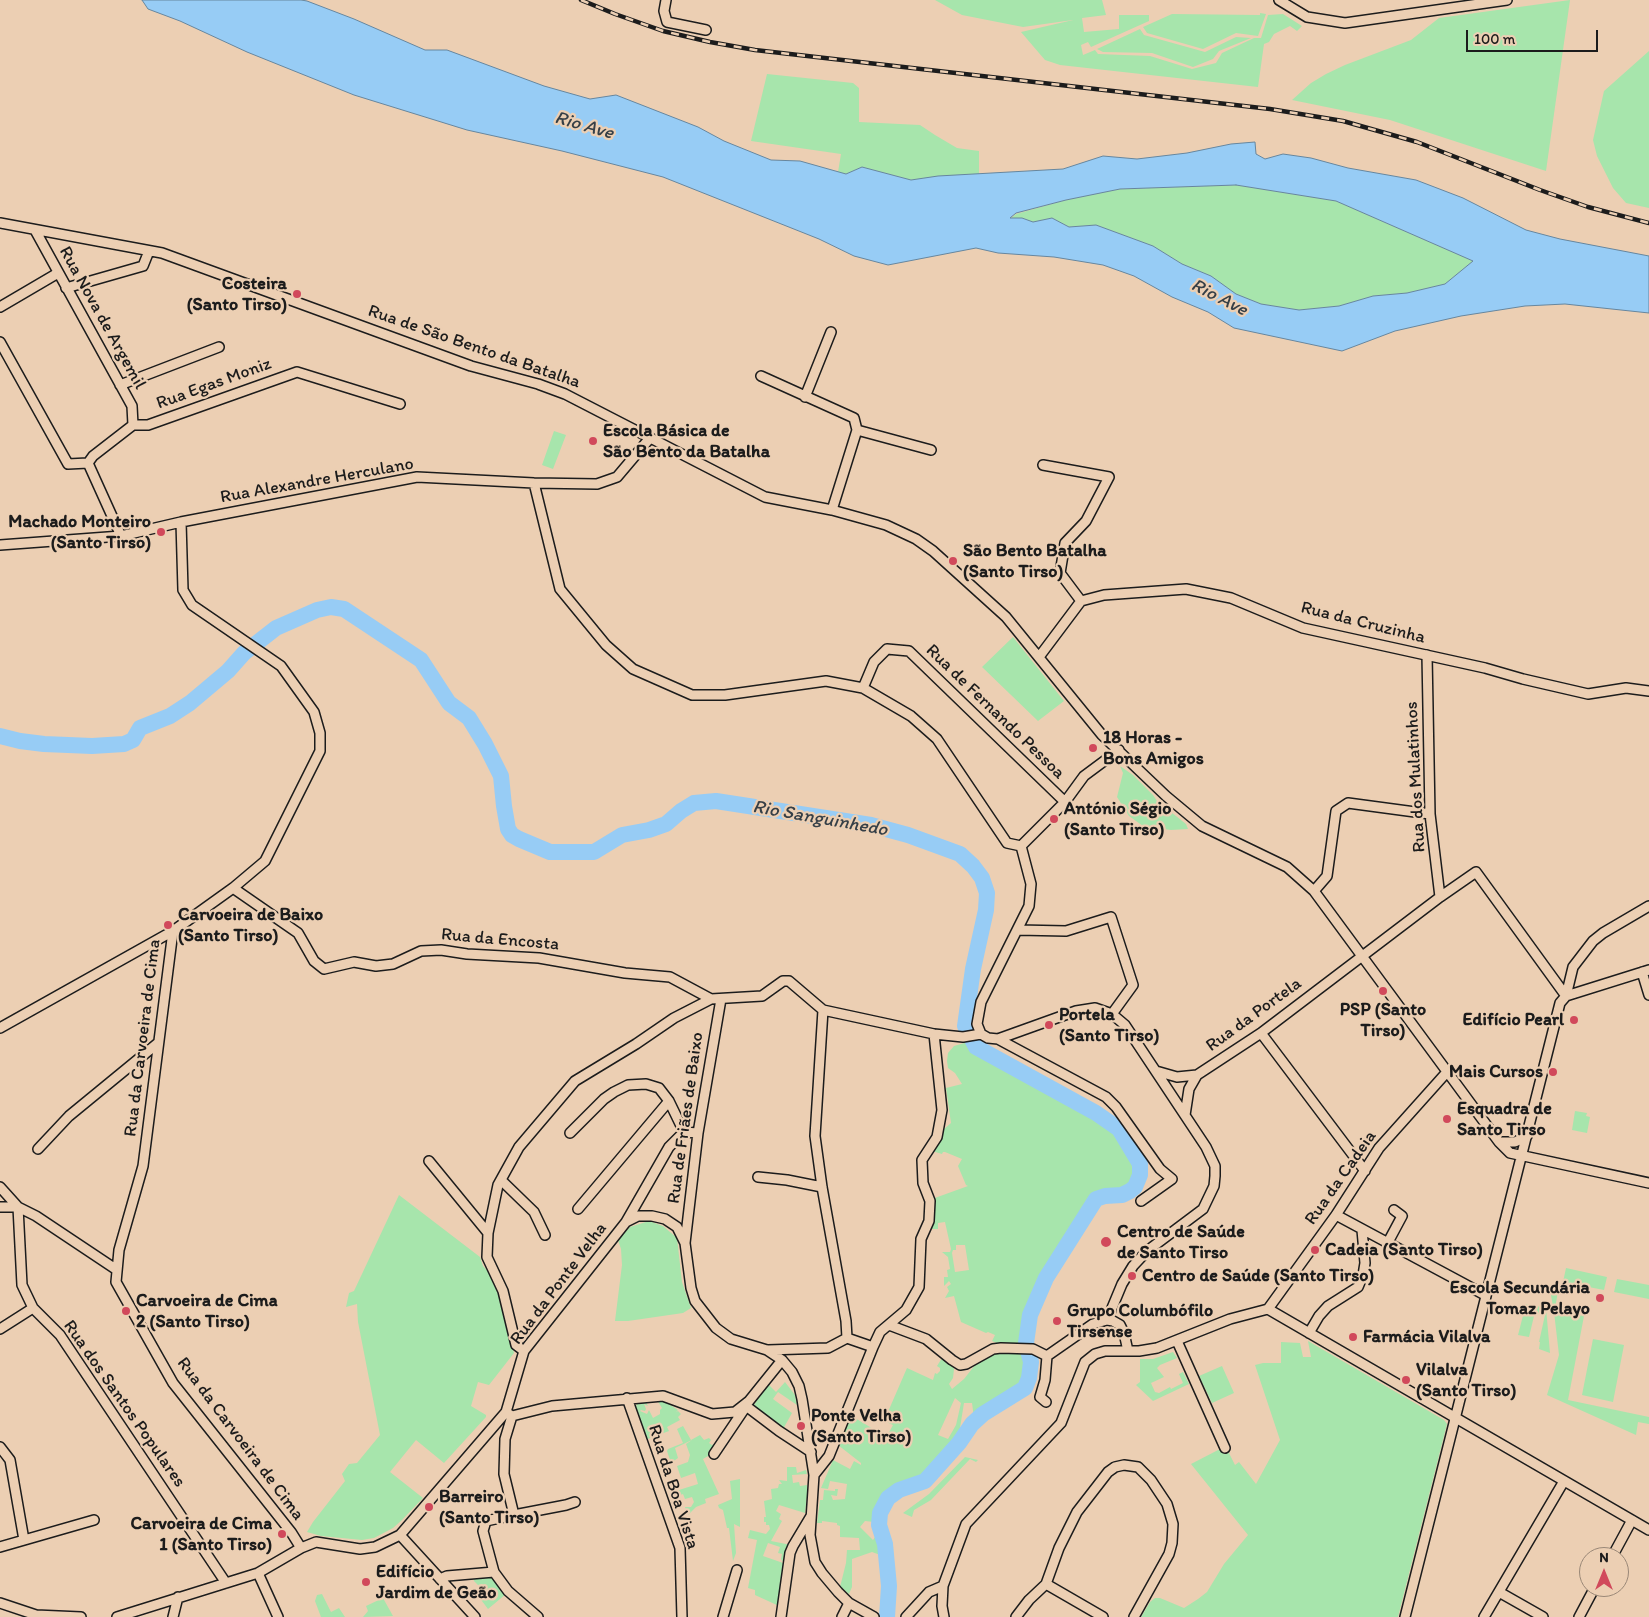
<!DOCTYPE html>
<html>
<head>
<meta charset="utf-8">
<style>
  body { margin:0 }
  #map { position:relative; width:1649px; height:1617px; overflow:hidden; background:#eccfb3; font-family:Itim,sans-serif }
  canvas { display:block }
  .north { position:absolute; left:1579px; top:1547px; width:50px; height:50px; box-sizing:border-box; background:#eccfb3; border:1px solid #998777; border-radius:50%; rotate:0deg; font-size:14px; font-weight:700; line-height:20px; text-align:center; color:#1c1c1c }
  .north::after { content:''; display:block; margin:auto; width:18px; height:22px; background:#d1495b; clip-path:polygon(50% 0,100% 100%,50% 72%,0 100%) }
  .scale { position:absolute; left:1466px; top:30px; width:132px; height:22px; box-sizing:border-box; border:2px solid #1c1c1c; border-top:0; padding-left:6px; font-size:15px; line-height:18px; white-space:nowrap; color:#1c1c1c; -webkit-text-stroke:4px #eccfb3; paint-order:stroke }
</style>
</head>
<body>
<div id="map">
<canvas width="1649" height="1617"></canvas>
<div class="north">N</div>
<div class="scale">100 m</div>
</div>
<script>
const ctx = document.querySelector('canvas').getContext('2d');
ctx.lineJoin = 'round';
function fill(path, color) {
  ctx.fillStyle = color;
  ctx.fill(path, 'evenodd');
}
function toPath(rows) {
  const path = new Path2D();
  for (const r of rows) {
    path.moveTo(r[0], r[1]);
    for (let i = 2; i < r.length; i += 2) path.lineTo(r[i], r[i + 1]);
  }
  return path;
}
function stroke(path, color, width, dash) {
  ctx.strokeStyle = color;
  ctx.lineWidth = width;
  ctx.lineCap = dash ? 'butt' : 'round';
  ctx.setLineDash(dash || []);
  ctx.stroke(path);
}
function drawText(font, color, halo, rows, align = 'center') {
  ctx.font = font + ' Itim,sans-serif';
  ctx.lineWidth = 4.5;
  ctx.setLineDash([]);
  ctx.textBaseline = 'middle';
  ctx.strokeStyle = halo;
  ctx.fillStyle = color;
  for (const [text, x, y, turn = 0] of rows) {
    ctx.save();
    ctx.translate(x, y);
    ctx.rotate((+turn || 0) * Math.PI / 180);
    ctx.textAlign = isNaN(turn) ? turn : align;
    if (halo) ctx.strokeText(text, 0, 0);
    ctx.fillText(text, 0, 0);
    ctx.restore();
  }
}
const green = toPath([
  [935,0,1102,0,1106,15,1082,18,1084,32,1119,29,1119,15,1149,15,1149,21,1091,47,1088,42,1081,45,1083,55,1095,50,1098,54,1150,56,1192,69,1216,63,1222,53,1254,38,1261,38,1268,15,1283,14,1302,26,1297,31,1290,26,1274,34,1269,42,1264,44,1258,87,1060,65,1045,60,1021,32,1073,20,1023,27,962,15],
  [1570,0,1546,171,1390,120,1292,100,1311,83,1326,74,1345,65,1411,40,1439,18],
  [1260,13,1266,14,1258,36,1236,33,1203,49,1147,33,1143,27,1172,14,1260,15],
  [1140,29,1144,35,1205,52,1236,37,1251,38,1219,51,1213,59,1193,67,1152,53,1103,52,1097,49],
  [1649,51,1649,208,1626,203,1613,188,1597,156,1593,140,1604,91],
  [767,74,853,83,859,88,859,122,920,125,935,135,957,148,979,151,979,174,911,180,862,167,846,174,838,172,841,154,751,141],
  [1236,185,1336,201,1473,261,1445,284,1407,293,1373,296,1339,306,1299,310,1261,304,1236,294,1211,276,1182,264,1153,246,1096,225,1069,227,1052,218,1033,222,1022,218,1010,219,1016,214,1066,200,1120,189],
  [554,431,566,435,553,469,542,465],
  [1013,637,1064,701,1038,721,982,667],
  [1120,766,1133,775,1153,795,1157,801,1186,824,1188,829,1171,830,1143,826,1129,816,1117,797,1123,773],
  [971,1041,976,1050,1094,1115,1118,1131,1136,1161,1139,1172,1135,1184,1130,1189,1122,1193,1095,1197,1045,1277,1029,1314,1025,1346,999,1344,992,1341,995,1335,988,1332,986,1333,961,1322,954,1296,945,1298,949,1291,947,1287,951,1284,949,1281,944,1286,944,1277,948,1277,947,1270,950,1269,948,1257,942,1252,950,1252,951,1249,945,1222,938,1223,938,1229,929,1229,935,1210,932,1199,968,1186,966,1185,958,1166,962,1159,945,1152,943,1152,942,1154,932,1151,942,1136,944,1129,951,1123,946,1088,962,1084,955,1073,948,1068,947,1061,948,1053,954,1046],
  [956,1245,965,1245,969,1270,955,1272,952,1253,953,1250,956,1250],
  [1575,1111,1587,1113,1586,1116,1590,1117,1587,1133,1572,1130],
  [399,1195,480,1257,483,1266,487,1270,497,1291,514,1353,489,1385,478,1382,471,1406,486,1415,486,1417,444,1463,416,1440,390,1472,423,1498,401,1521,393,1528,374,1538,362,1540,321,1536,307,1532,313,1522,345,1481,342,1474,349,1464,357,1463,380,1435,358,1322,357,1304,346,1307,349,1293,354,1291],
  [649,1221,663,1226,677,1238,682,1282,691,1308,683,1313,628,1321,615,1321,622,1265,621,1249,618,1240,630,1227],
  [1566,1268,1607,1277,1604,1290,1563,1282],
  [1617,1279,1649,1285,1649,1299,1614,1292],
  [1549,1284,1559,1285,1555,1309,1584,1316,1568,1400,1649,1417,1649,1424,1638,1422,1636,1435,1547,1395,1559,1355,1554,1312],
  [1526,1304,1546,1308,1550,1353,1539,1349,1540,1342,1539,1342,1545,1315,1535,1312,1529,1337,1518,1335],
  [1593,1339,1624,1345,1613,1402,1582,1395],
  [1308,1341,1444,1420,1447,1424,1398,1617,1141,1617,1150,1602,1155,1598,1160,1598,1184,1608,1198,1599,1207,1592,1224,1564,1248,1535,1191,1464,1220,1449,1224,1452,1228,1451,1235,1465,1239,1462,1256,1484,1280,1440,1255,1365,1263,1363,1281,1363,1281,1342,1300,1343,1303,1357,1311,1357],
  [1002,1352,1027,1353,1029,1362,1028,1377,1023,1388,983,1412,972,1422,958,1441,923,1479,905,1485,885,1498,879,1508,874,1522,865,1521,860,1527,873,1540,877,1534,880,1540,883,1556,872,1552,852,1559,852,1587,849,1594,840,1587,846,1563,847,1550,860,1550,859,1538,840,1537,840,1526,837,1525,837,1523,822,1521,822,1523,817,1523,820,1500,823,1500,824,1490,835,1491,835,1489,838,1489,837,1496,831,1495,833,1500,845,1499,847,1484,830,1481,828,1489,821,1488,833,1460,850,1469,854,1461,861,1465,861,1463,838,1445,850,1415,875,1430,876,1428,881,1431,880,1433,887,1436,893,1425,884,1421,907,1368,933,1380,935,1373,937,1374,940,1371,940,1368,937,1366,942,1358,952,1365,954,1369,953,1378,949,1384,952,1389,964,1379,975,1365,997,1353],
  [955,1398,961,1403,956,1425,948,1439,938,1435],
  [964,1403,972,1403,974,1418,959,1434],
  [1173,1352,1177,1358,1160,1365,1157,1368,1164,1377,1151,1383,1155,1392,1159,1393,1170,1387,1171,1389,1183,1383,1179,1374,1183,1372,1189,1384,1153,1401,1136,1385,1140,1382,1140,1359,1153,1359],
  [1222,1366,1234,1393,1212,1403,1199,1376],
  [785,1382,795,1395,797,1405,778,1392,773,1399,792,1413,782,1431,754,1408,754,1405,768,1384,776,1392],
  [644,1399,648,1406,644,1404,646,1409,645,1411,641,1410,640,1411,647,1414,649,1410,653,1418,660,1414,660,1410,662,1408,657,1400,663,1400,678,1410,676,1412,678,1411,681,1414,678,1417,680,1420,667,1427,669,1431,645,1440,635,1409,638,1401],
  [683,1426,691,1440,700,1435,704,1440,709,1438,711,1440,709,1443,712,1445,714,1444,719,1445,713,1456,708,1456,703,1459,719,1494,705,1499,706,1503,696,1507,688,1515,685,1507,691,1507,694,1502,692,1497,685,1499,683,1494,675,1497,669,1487,676,1483,679,1490,698,1484,695,1473,681,1478,677,1466,688,1462,690,1455,686,1444,692,1440,675,1448,678,1458,671,1463,667,1451,668,1449,683,1443,677,1429],
  [965,1457,978,1460,976,1462,970,1459,931,1500,914,1510,912,1517,903,1513,929,1494],
  [787,1467,796,1467,797,1473,806,1470,807,1474,792,1475,793,1483,799,1482,800,1486,807,1485,807,1496,805,1513,779,1505,776,1511,781,1514,779,1519,782,1521,771,1541,791,1545,787,1560,783,1562,781,1559,782,1554,778,1553,780,1547,768,1543,763,1556,786,1564,779,1606,755,1595,755,1590,748,1588,757,1540,748,1538,750,1530,766,1534,770,1529,769,1525,766,1525,766,1522,764,1522,764,1517,766,1517,764,1501,772,1499,771,1489,778,1488,779,1484,782,1484,779,1480,787,1481],
  [740,1479,740,1527,734,1524,736,1553,733,1561,729,1528,727,1528,723,1510,719,1508,718,1505,732,1499,730,1481],
  [486,1575,495,1579,501,1591,506,1594,488,1609,479,1597,483,1594,479,1589,480,1587,474,1581,473,1576],
  [322,1594,331,1612,339,1608,345,1617,321,1617,315,1601,317,1595],
  [383,1598,393,1616,363,1617,368,1611,366,1606]
]);
const water = toPath([
  [142,0,301,0,307,1,354,19,425,50,447,50,544,86,590,99,616,95,698,127,724,141,771,160,800,161,846,174,862,167,911,180,938,176,1063,169,1103,156,1137,159,1187,153,1231,144,1255,142,1256,154,1265,159,1283,154,1311,158,1348,168,1416,180,1463,198,1526,230,1560,239,1649,256,1649,313,1565,304,1525,306,1461,316,1395,331,1342,351,1234,328,1208,312,1172,297,1134,276,1103,265,1054,257,998,253,976,248,888,265,854,256,819,239,663,177,562,151,467,130,354,95,247,52,180,21,148,9,142,0],
  [1236,185,1336,201,1473,261,1445,284,1407,293,1373,296,1339,306,1299,310,1261,304,1236,294,1211,276,1182,264,1153,246,1096,225,1069,227,1052,218,1033,222,1022,218,1010,218,1016,213,1066,200,1120,189,1236,185]
]);
const river = toPath([
  [0,736,20,741,44,744,92,746,124,744,133,740,140,728,170,716,190,703,228,671,244,653,276,628,317,610,331,607,344,609,421,660,449,703,469,718,485,744,501,776,504,806,508,829,512,835,519,839,550,852,594,852,622,835,649,830,666,824,681,811,694,803,716,801,871,825,908,835,960,854,973,866,982,878,987,893,986,910,973,969,965,1026,976,1047,1096,1113,1119,1129,1140,1164,1140,1175,1135,1187,1130,1191,1122,1195,1105,1196,1096,1199,1046,1278,1030,1315,1026,1343,1031,1362,1029,1378,1025,1388,983,1414,972,1424,959,1443,925,1481,899,1490,888,1498,880,1513,879,1525,885,1544,889,1586,887,1617]
]);
const minor = toPath([
  [666,0,664,11,667,22,706,30],
  [1279,0,1307,17,1345,23,1507,0],
  [0,223,162,253,471,366,538,384,565,394,765,497,832,510,886,525,916,539,933,551,1006,617,1102,735,1166,796,1202,826,1287,867,1314,891,1499,1142,1510,1153,1649,1183],
  [35,230,132,406,133,425],
  [66,288,143,266,149,251],
  [0,307,58,273],
  [0,342,68,464,88,463],
  [761,376,854,418,857,430,931,450],
  [120,385,219,347],
  [805,397,831,332],
  [88,463,93,456,133,425,148,425,297,372,400,404],
  [88,463,121,536],
  [1043,465,1109,477,1086,521,1065,543,1060,573,1081,601],
  [534,483,560,589,606,645,633,669,692,695,725,695,826,681,863,688,911,716,937,739,1007,843,1021,846],
  [832,510,857,430],
  [181,522,183,590,192,605,281,666,314,712,320,733,320,751,265,861,233,888,173,931,143,1166,119,1250,116,1282,173,1383,291,1532,301,1548],
  [0,545,121,536,181,522,417,477,534,483,597,484,617,477,650,438],
  [1427,655,1430,814,1440,897],
  [1039,657,1081,601,1104,595,1186,589,1231,598,1303,628,1485,668,1523,679,1588,694,1626,688,1649,691],
  [863,688,874,662,887,649,909,651,1065,802],
  [1021,846,1065,802,1084,776,1119,750],
  [233,888,298,933,314,961,324,969,354,962,376,966,393,964,421,951,441,950,467,954,539,958,625,973,670,977,711,999,762,996,783,981,789,981,823,1010,934,1034,963,1037,981,1034,988,1038,998,1039,1076,1011,1095,1008,1112,1014,1125,1025,1206,1147,1215,1166,1215,1176,1214,1186,1203,1209,1147,1251,1133,1266,1122,1284,1107,1320,1113,1321,1120,1325,1124,1333,1128,1351],
  [1314,891,1327,876,1336,811,1348,803,1430,814],
  [1018,930,1066,931,1111,917,1133,985,1112,1014],
  [1642,972,1649,995],
  [1566,996,1573,967,1593,941,1603,933,1649,906],
  [823,1010,815,1136,822,1187,846,1321,847,1338],
  [0,1028,173,931],
  [1261,1033,1365,1171],
  [981,1034,977,1024,981,1002,1029,906,1031,884,1021,846],
  [998,1039,1106,1097,1116,1107,1160,1169,1172,1179,1141,1201],
  [1156,1071,1177,1077,1197,1075,1261,1033,1440,897,1476,872,1566,996],
  [1185,1115,1189,1089,1197,1075],
  [570,1133,604,1099,614,1092,628,1085,646,1084,659,1088,669,1101,684,1132],
  [1499,1142,1515,1142,1527,1136],
  [38,1149,69,1116,158,1043],
  [429,1161,488,1233],
  [758,1177,787,1180,822,1187],
  [501,1180,534,1212,545,1235],
  [0,1187,18,1207],
  [0,1207,18,1207,36,1216,117,1270],
  [18,1207,22,1285,33,1308,60,1335,226,1583],
  [578,1209,669,1101],
  [1336,1215,1485,1295],
  [626,1222,669,1147,684,1132,698,1133],
  [685,1243,698,1133,721,999],
  [1387,1244,1402,1216,1394,1210],
  [1268,1309,1649,1530],
  [1268,1309,1336,1215,1379,1148,1447,1072],
  [889,1325,926,1339,952,1360,960,1365,966,1364,993,1349,1001,1348,1033,1349,1047,1356],
  [0,1329,33,1308],
  [1309,1333,1319,1316,1328,1306,1358,1287,1363,1275,1365,1263,1362,1230],
  [1177,1341,1225,1448],
  [768,1350,828,1348,847,1338,873,1347,880,1332,906,1310,919,1287,921,1239,929,1221,930,1201,923,1183,922,1160,937,1137,942,1110,934,1034],
  [524,1351,516,1345,503,1291,487,1257,488,1233,498,1185,519,1147,575,1081,636,1044,674,1018,711,999],
  [1047,1356,1093,1324,1107,1320],
  [627,1398,680,1548,682,1617],
  [1046,1402,1040,1397,1045,1380,1047,1356],
  [746,1406,779,1431,811,1452],
  [506,1412,512,1416,552,1406,663,1396,712,1414,735,1412,749,1401,782,1360],
  [512,1416,505,1439,504,1474,514,1515,486,1521,483,1531,494,1572,508,1591,538,1617],
  [0,1447,10,1460,24,1540],
  [714,1454,745,1408],
  [814,1475,829,1456,873,1347],
  [514,1515,566,1505,575,1502],
  [400,1535,475,1617],
  [0,1547,94,1520],
  [1612,1557,1632,1520],
  [258,1573,278,1617],
  [440,1579,447,1576,494,1572],
  [1046,1584,1103,1617],
  [1499,1592,1543,1617],
  [0,1603,36,1615,81,1617],
  [117,1617,258,1573,301,1548,316,1542,360,1549,375,1547,400,1535,506,1412,524,1351,626,1222,638,1216,652,1216,665,1219,677,1227,685,1243,691,1288,695,1301,716,1328,731,1339,767,1350,782,1360,792,1372,799,1386,802,1399,814,1475,810,1535,815,1562,822,1573,838,1592,849,1603,874,1617],
  [173,1617,178,1597],
  [723,1617,737,1570],
  [781,1617,790,1553,793,1546,811,1516],
  [842,1617,849,1603],
  [906,1617,929,1592,943,1586],
  [944,1617,942,1606,943,1586,966,1524,1061,1423,1085,1362,1095,1354,1105,1351,1139,1351,1157,1348,1230,1319,1268,1309],
  [1016,1617,1029,1600,1046,1584,1059,1548,1077,1512,1108,1472,1115,1467,1124,1465,1138,1467,1151,1480,1167,1504,1173,1524,1172,1543,1169,1554,1134,1617],
  [1405,1617,1560,1003,1566,996,1649,970],
  [1484,1617,1564,1481],
  [1579,1617,1595,1587]
]);
const rail = toPath([
  [581,0,615,14,663,31,710,42,755,50,1270,109,1343,121,1417,142,1540,190,1588,207,1649,223]
]);
const markers = [
  [297,294,5,"#d1495b"],
  [593,441,5,"#d1495b"],
  [161,532,5,"#d1495b"],
  [953,561,5,"#d1495b"],
  [1093,748,5,"#d1495b"],
  [1054,819,5,"#d1495b"],
  [168,925,5,"#d1495b"],
  [1383,991,5,"#d1495b"],
  [1574,1020,5,"#d1495b"],
  [1049,1025,5,"#d1495b"],
  [1553,1072,5,"#d1495b"],
  [1447,1119,5,"#d1495b"],
  [1106,1242,6,"#d1495b"],
  [1315,1250,5,"#d1495b"],
  [1132,1276,5,"#d1495b"],
  [1600,1298,5,"#d1495b"],
  [126,1311,5,"#d1495b"],
  [1057,1321,5,"#d1495b"],
  [1353,1337,5,"#d1495b"],
  [1406,1380,5,"#d1495b"],
  [801,1426,5,"#d1495b"],
  [429,1507,5,"#d1495b"],
  [282,1534,5,"#d1495b"],
  [366,1582,5,"#d1495b"]
];
const poiNames = [
  ["Costeira",287,284,"right"],
  ["(Santo Tirso)",287,305,"right"],
  ["Escola Básica de",603,431],
  ["São Bento da Batalha",603,452],
  ["Machado Monteiro",151,522,"right"],
  ["(Santo Tirso)",151,543,"right"],
  ["São Bento Batalha",963,551],
  ["(Santo Tirso)",963,572],
  ["18 Horas -",1103,738],
  ["Bons Amigos",1103,759],
  ["António Ségio",1064,809],
  ["(Santo Tirso)",1064,830],
  ["Carvoeira de Baixo",178,915],
  ["(Santo Tirso)",178,936],
  ["PSP (Santo",1383,1010,"center"],
  ["Tirso)",1383,1031,"center"],
  ["Portela",1059,1015],
  ["(Santo Tirso)",1059,1036],
  ["Edifício Pearl",1564,1020,"right"],
  ["Mais Cursos",1543,1072,"right"],
  ["Esquadra de",1457,1109],
  ["Santo Tirso",1457,1130],
  ["Centro de Saúde",1117,1232],
  ["de Santo Tirso",1117,1253],
  ["Cadeia (Santo Tirso)",1325,1250],
  ["Centro de Saúde (Santo Tirso)",1142,1276],
  ["Escola Secundária",1590,1288,"right"],
  ["Tomaz Pelayo",1590,1309,"right"],
  ["Carvoeira de Cima",136,1301],
  ["2 (Santo Tirso)",136,1322],
  ["Grupo Columbófilo",1067,1311],
  ["Tirsense",1067,1332],
  ["Farmácia Vilalva",1363,1337],
  ["Vilalva",1416,1370],
  ["(Santo Tirso)",1416,1391],
  ["Ponte Velha",811,1416],
  ["(Santo Tirso)",811,1437],
  ["Barreiro",439,1497],
  ["(Santo Tirso)",439,1518],
  ["Carvoeira de Cima",272,1524,"right"],
  ["1 (Santo Tirso)",272,1545,"right"],
  ["Edifício",376,1572],
  ["Jardim de Geão",376,1593]
];
const streetNames = [
  ["Rua Nova de Argemil",102,318,61],
  ["Rua de São Bento da Batalha",474,347,19],
  ["Rua Egas Moniz",214,384,-20],
  ["Rua Alexandre Herculano",317,481,-10],
  ["Rua da Cruzinha",1363,623,14],
  ["Rua de Fernando Pessoa",995,712,44],
  ["Rua dos Mulatinhos",1416,777,-93],
  ["Rua da Encosta",500,940,5],
  ["Rua da Portela",1254,1015,-36],
  ["Rua da Carvoeira de Cima",143,1038,-83],
  ["Rua de Friães de Baixo",686,1118,-82],
  ["Rua da Cadeia",1341,1178,-55],
  ["Rua da Ponte Velha",559,1284,-53],
  ["Rua dos Santos Populares",124,1404,55],
  ["Rua da Carvoeira de Cima",240,1439,53],
  ["Rua da Boa Vista",673,1487,72]
];
const waterNames = [
  ["Rio Ave",584,126,16],
  ["Rio Ave",1219,298,27],
  ["Rio Sanguinhedo",820,819,10]
];
fill(green, '#a7e5ac');
fill(water, '#97ccf5');
stroke(water, '#66869e', 1);
stroke(river, '#97ccf5', 16);
stroke(minor, '#1c1c1c', 12);
stroke(minor, '#eccfb3', 9);
stroke(rail, '#1c1c1c', 4.5);
stroke(rail, '#eccfb3', 2.5, [8]);
for (const [x, y, r, color] of markers) {
  const dot = new Path2D();
  dot.arc(x, y, r, 0, 2 * Math.PI);
  ctx.fillStyle = color;
  ctx.fill(dot);
  stroke(dot, '#eccfb3', 2);
}
drawText('bold 18px', '#1c1c1c', '#eccfb3', poiNames, 'left');
drawText('18px', '#1c1c1c', '#eccfb3', streetNames);
drawText('italic 19px', '#353f47', '#eccfb3', waterNames);
</script>
</body>
</html>
